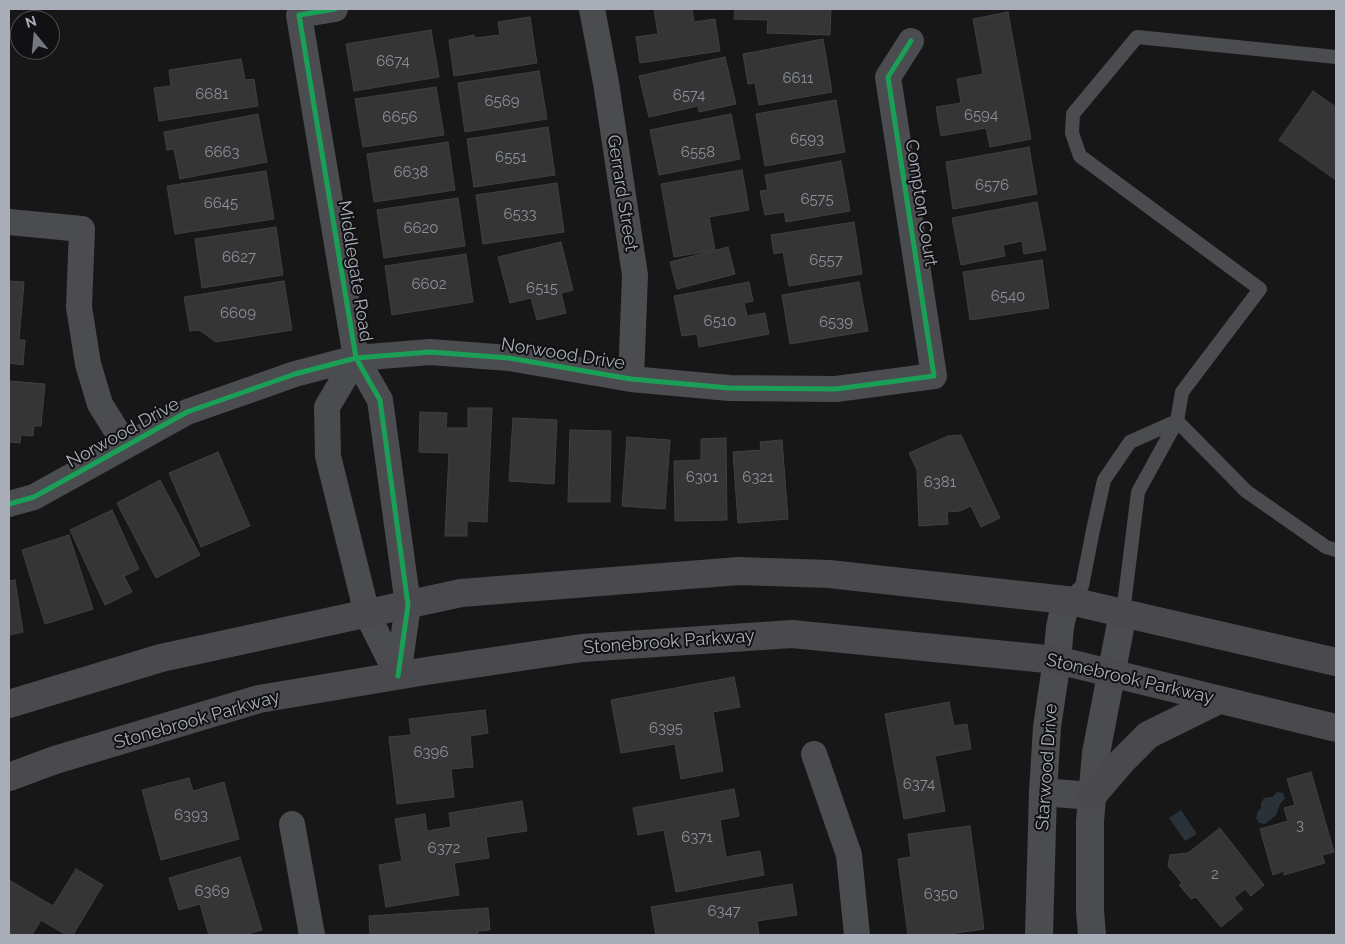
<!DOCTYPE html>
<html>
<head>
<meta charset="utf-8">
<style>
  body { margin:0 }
  #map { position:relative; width:1345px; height:944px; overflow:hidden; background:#171717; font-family:Raleway,sans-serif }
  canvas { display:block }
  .frame { position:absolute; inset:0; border:10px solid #a8adb8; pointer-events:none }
  .north { position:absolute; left:10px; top:10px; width:50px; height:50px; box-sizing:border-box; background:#111113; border:1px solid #4d4f55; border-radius:50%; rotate:343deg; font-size:14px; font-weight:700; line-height:20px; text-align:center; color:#a8adb8 }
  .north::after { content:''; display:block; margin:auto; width:18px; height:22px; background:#757880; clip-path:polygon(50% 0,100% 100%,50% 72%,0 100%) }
</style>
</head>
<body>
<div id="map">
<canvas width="1345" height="944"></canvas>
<div class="frame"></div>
<div class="north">N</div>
</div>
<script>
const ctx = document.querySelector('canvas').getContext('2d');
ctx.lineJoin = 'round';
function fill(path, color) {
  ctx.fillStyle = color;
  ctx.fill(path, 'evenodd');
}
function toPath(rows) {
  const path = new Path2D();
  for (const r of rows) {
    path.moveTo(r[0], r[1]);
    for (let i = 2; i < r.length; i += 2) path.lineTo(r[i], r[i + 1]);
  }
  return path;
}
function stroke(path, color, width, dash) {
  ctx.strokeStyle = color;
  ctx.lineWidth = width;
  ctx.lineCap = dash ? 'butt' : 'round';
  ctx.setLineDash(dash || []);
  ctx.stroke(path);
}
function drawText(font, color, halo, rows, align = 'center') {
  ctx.font = font + ' Raleway,sans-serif';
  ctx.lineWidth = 4;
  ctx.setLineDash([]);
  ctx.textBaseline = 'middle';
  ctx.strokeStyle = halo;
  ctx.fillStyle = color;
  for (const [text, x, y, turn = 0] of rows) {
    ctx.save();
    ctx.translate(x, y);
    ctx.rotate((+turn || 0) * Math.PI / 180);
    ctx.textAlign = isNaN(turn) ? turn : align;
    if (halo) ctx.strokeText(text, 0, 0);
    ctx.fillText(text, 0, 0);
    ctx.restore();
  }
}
const water = toPath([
  [1277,792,1283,793,1285,798,1280,804,1276,815,1265,824,1259,823,1256,818,1258,811,1261,808,1261,803,1264,798,1272,797],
  [1181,810,1197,834,1185,841,1169,818]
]);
const building = toPath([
  [654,9,692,9,694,22,715,19,720,51,640,63,636,37,658,34,654,9],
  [735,9,831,9,830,35,767,33,768,20,734,19,735,9],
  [1008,12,1031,139,990,147,986,128,941,136,936,107,961,103,957,79,983,74,973,19,1008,12],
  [530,17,537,63,454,76,449,40,474,35,475,38,500,35,498,22,530,17],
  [431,30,439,77,354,91,346,44,431,30],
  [823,39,832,92,759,105,755,83,748,84,743,54,823,39],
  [725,57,736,104,699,112,698,106,649,117,639,76,725,57],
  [241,59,245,80,254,79,258,106,159,121,154,88,171,86,169,70,241,59],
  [539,71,547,119,465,132,458,83,539,71],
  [436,87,444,135,363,147,355,99,436,87],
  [1313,91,1336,107,1336,180,1279,140,1313,91],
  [836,100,845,152,765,166,756,114,836,100],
  [258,114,267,162,180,179,174,149,167,150,164,132,258,114],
  [731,114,740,159,659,175,650,130,731,114],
  [548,127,555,175,474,187,467,139,548,127],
  [448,142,455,190,374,202,367,154,448,142],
  [1029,147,1037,194,953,209,946,162,1029,147],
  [841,161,850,211,786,222,784,212,765,215,760,191,768,190,765,175,841,161],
  [742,170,749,210,709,217,715,250,674,257,661,184,742,170],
  [266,171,274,219,175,234,167,186,266,171],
  [557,183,564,232,483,244,476,195,557,183],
  [458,198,465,246,384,258,377,210,458,198],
  [1037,202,1046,250,1024,254,1022,241,1003,245,1005,256,961,265,952,218,1037,202],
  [854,222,862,274,789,286,783,252,774,254,771,235,854,222],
  [276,227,283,275,202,288,195,239,276,227],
  [561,242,573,290,561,293,566,313,537,320,531,298,510,303,498,257,561,242],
  [728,247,735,274,677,289,670,262,728,247],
  [466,254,473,302,392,315,385,266,466,254],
  [1042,260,1049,308,970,320,963,272,1042,260],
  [9,281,24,282,19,340,25,340,23,365,9,363,9,281],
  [284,281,292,330,216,342,199,330,190,331,184,297,284,281],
  [749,282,753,301,744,303,747,316,765,313,769,334,699,347,697,334,682,336,674,296,749,282],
  [859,282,868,331,790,344,782,295,859,282],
  [9,381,45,384,41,426,34,426,33,436,21,435,20,443,9,442,9,381],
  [468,408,492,408,487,522,467,521,467,536,445,536,449,453,419,452,420,412,447,413,446,428,468,428,468,408],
  [513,418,557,420,554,484,509,481,513,418],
  [570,430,611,431,610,502,568,502,570,430],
  [961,435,1000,518,981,527,971,506,960,511,947,512,948,524,919,526,917,470,909,453,948,436,961,435],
  [627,437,670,440,665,509,622,506,627,437],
  [726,438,727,520,675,521,674,461,701,460,701,439,726,438],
  [782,440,788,519,738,523,733,452,761,450,760,442,782,440],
  [218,452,250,526,201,547,169,473,218,452],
  [160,480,200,555,156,578,117,503,160,480],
  [112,510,139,569,124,576,132,592,105,605,70,530,112,510],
  [69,535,93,609,45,624,22,550,69,535],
  [15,580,23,632,9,635,9,581,15,580],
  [734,677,740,707,713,712,723,771,681,779,675,744,621,753,611,700,734,677],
  [949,702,954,726,967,724,971,749,935,756,945,811,904,819,885,714,949,702],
  [485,710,488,733,470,736,473,767,451,769,454,797,397,804,389,737,411,735,409,719,485,710],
  [1311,772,1334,852,1322,855,1325,863,1284,875,1284,871,1273,875,1260,829,1288,821,1284,808,1295,805,1287,779,1311,772],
  [189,778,193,791,224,782,239,839,161,860,142,790,189,778],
  [734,789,739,816,720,820,726,857,760,851,764,875,676,892,664,830,638,835,633,808,734,789],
  [522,801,527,831,486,837,489,858,454,863,459,895,386,907,379,865,402,861,395,819,425,814,427,831,451,827,449,813,522,801],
  [970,826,984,929,942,935,908,935,898,859,911,857,908,834,970,826],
  [1220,828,1264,885,1251,896,1245,889,1234,898,1243,909,1221,927,1196,897,1191,899,1179,885,1182,883,1168,866,1170,855,1188,853,1220,828],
  [240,857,262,930,244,935,209,935,200,904,179,910,169,878,240,857],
  [76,869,103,885,73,935,66,935,41,920,32,935,9,935,9,880,53,906,76,869],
  [792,884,797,915,757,921,759,935,656,935,651,907,792,884],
  [488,908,490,930,478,931,478,935,370,935,369,916,488,908]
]);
const service = toPath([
  [1177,421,1246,491,1326,547,1336,550],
  [1066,600,1082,586,1093,530,1104,480,1130,442,1177,421],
  [1123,613,1138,492,1177,421,1182,392,1260,289,1080,156,1072,133,1073,114,1137,37,1336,57]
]);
const minor = toPath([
  [335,9,299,15,356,358,380,400,408,605,398,676],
  [592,9,606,83,635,275,631,379],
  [9,222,82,229,79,307,88,364,100,404,126,446],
  [356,358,327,407,328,456,367,614,398,676],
  [9,504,34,497,187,412,295,374,356,358,430,352,509,358,631,379,729,388,836,389,934,376,888,77,911,41],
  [814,754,849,855,857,935],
  [292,824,312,935]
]);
const tertiary = toPath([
  [1043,792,1092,796],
  [1039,935,1043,792,1047,727,1057,660,1060,627,1066,600],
  [1092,935,1090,911,1090,821,1096,753,1123,613]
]);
const secondary = toPath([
  [9,704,161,658,461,593,739,571,829,574,1066,600,1336,662],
  [9,777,55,760,259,699,426,671,582,648,792,634,1057,660,1336,728],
  [1092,796,1123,760,1148,735,1219,700]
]);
const cycleway = toPath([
  [335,9,299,15,356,358,380,400,408,605,398,676],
  [9,504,34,497,187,412,295,374,356,358,430,352,509,358,631,379,729,388,836,389,934,376,888,77,911,41]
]);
const numberNames = [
  ["6674",393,61],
  ["6611",798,78],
  ["6681",212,94],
  ["6574",689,95],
  ["6569",502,101],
  ["6594",981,115],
  ["6656",400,117],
  ["6593",807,139],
  ["6663",222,152],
  ["6558",698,152],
  ["6551",511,157],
  ["6638",411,172],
  ["6576",992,185],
  ["6575",817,199],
  ["6645",221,203],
  ["6533",520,214],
  ["6620",421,228],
  ["6627",239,257],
  ["6557",826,260],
  ["6602",429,284],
  ["6515",542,288],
  ["6540",1008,296],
  ["6609",238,313],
  ["6510",720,321],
  ["6539",836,322],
  ["6301",702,477],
  ["6321",758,477],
  ["6381",940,482],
  ["6395",666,728],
  ["6396",431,752],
  ["6374",919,784],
  ["6393",191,815],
  ["3",1300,825],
  ["6371",697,837],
  ["6372",444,848],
  ["2",1215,874],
  ["6369",212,891],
  ["6350",941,894],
  ["6347",724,911]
];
const streetNames = [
  ["Gerrard Street",622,193,81],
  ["Compton Court",921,203,81],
  ["Middlegate Road",355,271,81],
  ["Norwood Drive",563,354,9],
  ["Norwood Drive",123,433,-29],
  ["Stonebrook Parkway",669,642,-4],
  ["Stonebrook Parkway",1130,679,13],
  ["Stonebrook Parkway",197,720,-16],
  ["Starwood Drive",1047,767,-86]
];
fill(water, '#2a3239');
fill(building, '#353536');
stroke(building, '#3f4043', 1);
stroke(service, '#4b4c50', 14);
stroke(minor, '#4b4c50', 26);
stroke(tertiary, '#4b4c50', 28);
stroke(secondary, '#4a4a4e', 28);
stroke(cycleway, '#1a9f57', 5);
drawText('15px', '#8b8f98', null, numberNames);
drawText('18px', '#a8adb8', '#111113', streetNames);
</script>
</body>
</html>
